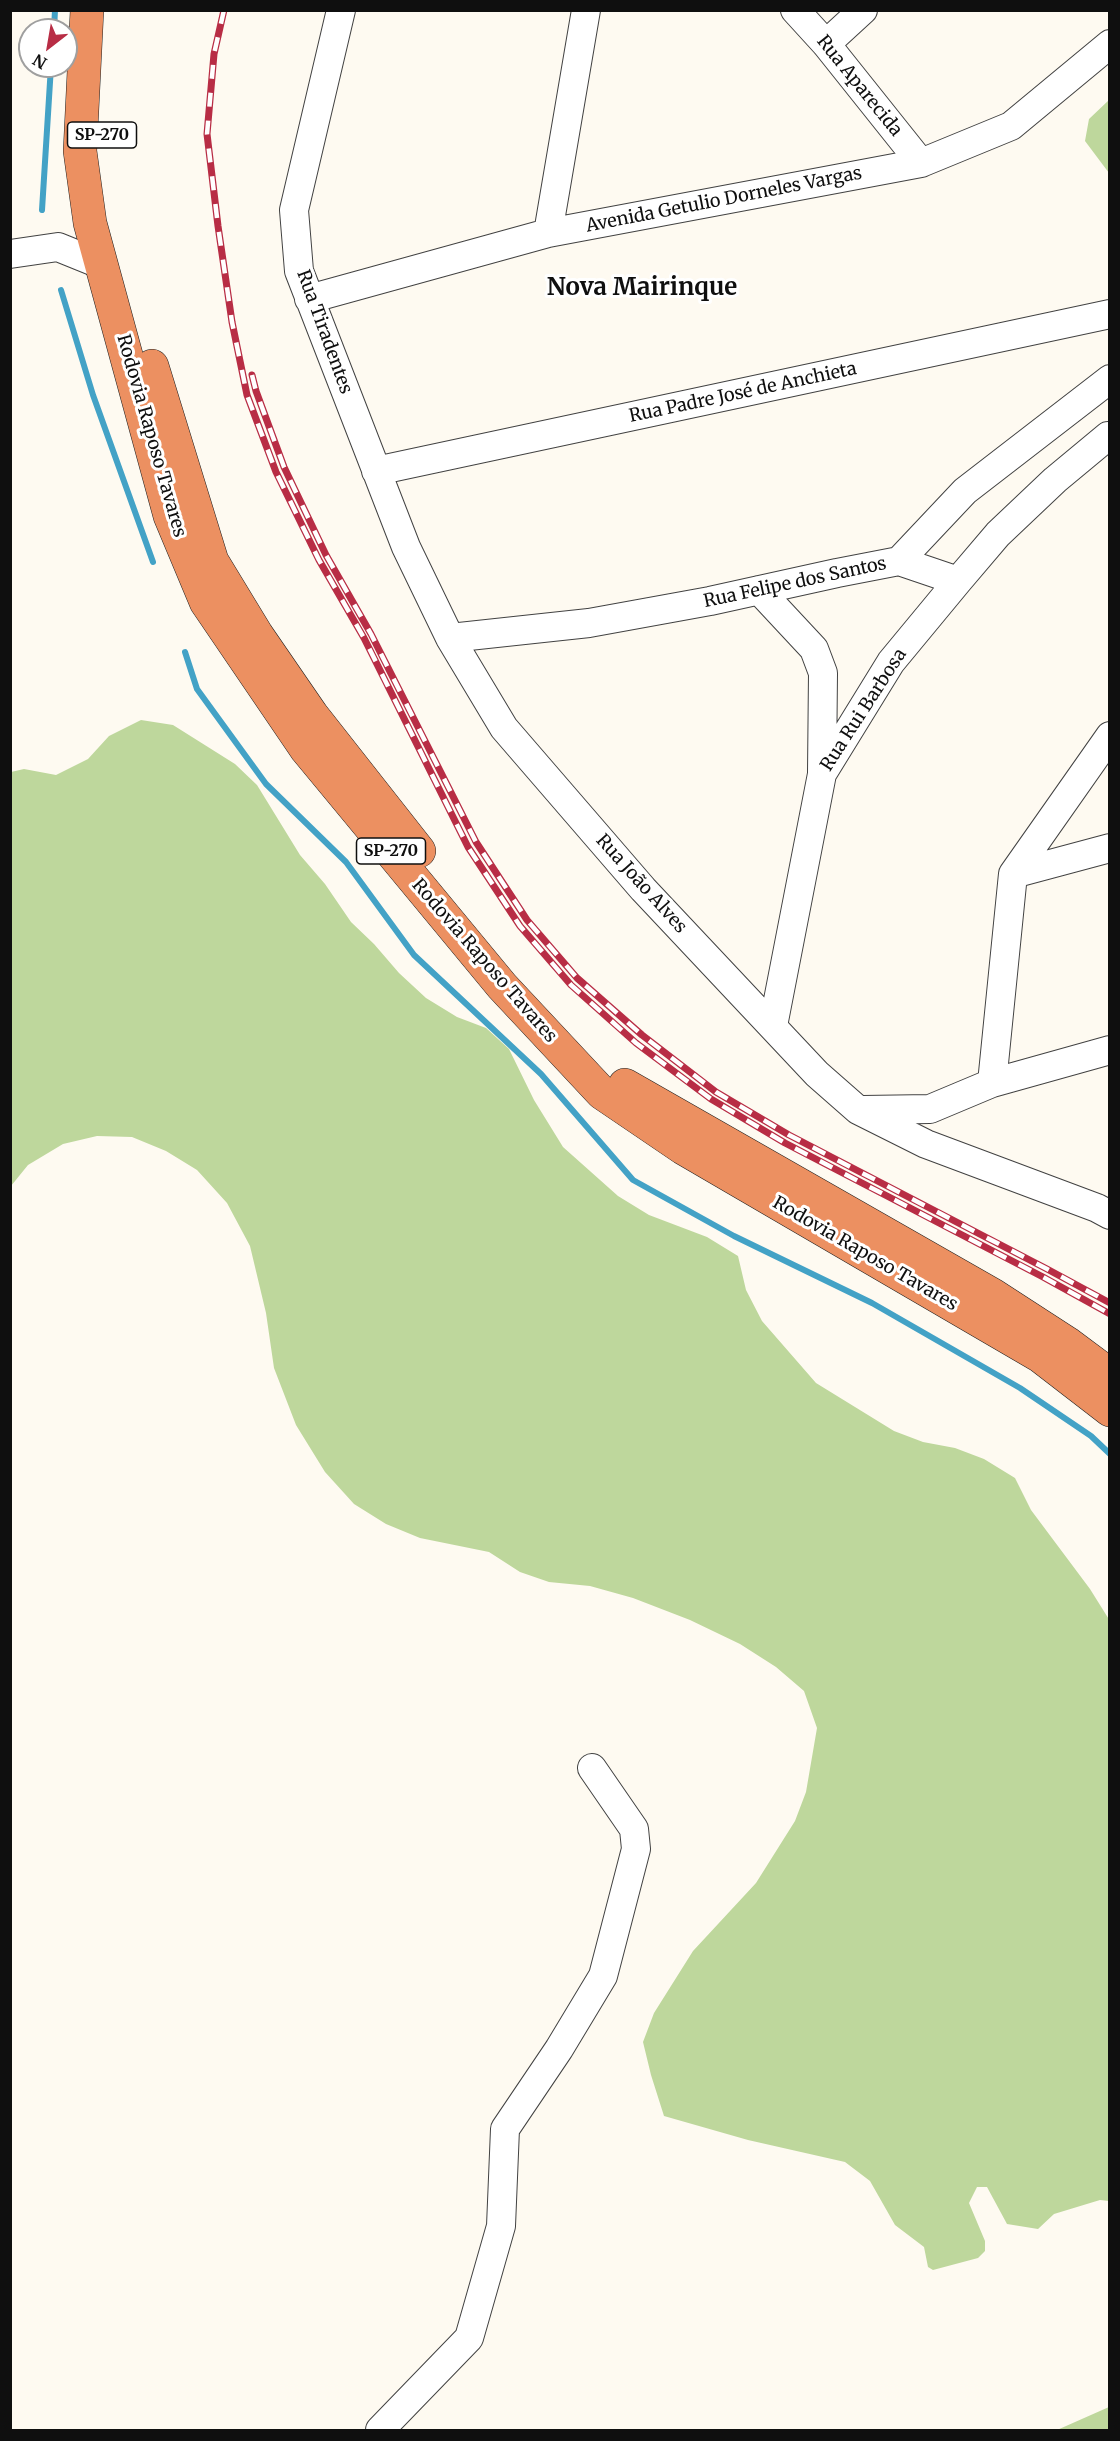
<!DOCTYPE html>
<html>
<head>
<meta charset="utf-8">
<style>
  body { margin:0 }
  #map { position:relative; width:1120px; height:2441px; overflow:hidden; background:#fefaf1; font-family:Merriweather,serif }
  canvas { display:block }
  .frame { position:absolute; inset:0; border:12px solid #0f0f0f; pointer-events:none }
  .north { position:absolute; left:18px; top:18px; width:60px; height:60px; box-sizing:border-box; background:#fff; border:2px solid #9f9f9f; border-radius:50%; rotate:211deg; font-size:16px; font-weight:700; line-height:24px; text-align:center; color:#0f0f0f }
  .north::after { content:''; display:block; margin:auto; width:21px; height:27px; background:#b82d45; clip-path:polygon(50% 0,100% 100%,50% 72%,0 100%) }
</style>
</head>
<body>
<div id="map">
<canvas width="1120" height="2441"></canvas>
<div class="frame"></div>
<div class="north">N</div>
</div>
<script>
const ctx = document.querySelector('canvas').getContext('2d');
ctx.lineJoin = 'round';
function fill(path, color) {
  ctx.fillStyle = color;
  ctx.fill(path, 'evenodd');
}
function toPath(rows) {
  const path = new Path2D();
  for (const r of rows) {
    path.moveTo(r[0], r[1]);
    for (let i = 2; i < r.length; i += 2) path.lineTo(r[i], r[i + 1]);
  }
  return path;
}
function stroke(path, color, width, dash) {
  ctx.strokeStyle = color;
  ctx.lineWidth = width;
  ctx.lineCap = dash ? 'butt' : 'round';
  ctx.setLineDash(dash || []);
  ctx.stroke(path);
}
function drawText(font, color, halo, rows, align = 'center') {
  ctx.font = font + ' Merriweather,serif';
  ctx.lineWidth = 6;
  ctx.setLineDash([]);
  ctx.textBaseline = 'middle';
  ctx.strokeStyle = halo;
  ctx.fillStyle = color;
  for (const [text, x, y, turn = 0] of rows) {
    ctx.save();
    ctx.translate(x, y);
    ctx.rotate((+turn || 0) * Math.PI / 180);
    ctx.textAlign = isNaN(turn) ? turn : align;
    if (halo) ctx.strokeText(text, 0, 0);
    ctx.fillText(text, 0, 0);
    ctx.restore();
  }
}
const forest = toPath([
  [1109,100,1109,173,1085,141,1089,119],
  [141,720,173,725,235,764,257,785,300,855,325,884,351,922,374,944,399,973,426,998,457,1017,486,1028,509,1049,534,1100,563,1147,618,1196,649,1215,707,1237,738,1256,746,1290,762,1321,816,1383,894,1431,923,1442,955,1448,984,1459,1015,1478,1031,1510,1090,1589,1110,1621,1109,2201,1100,2200,1054,2214,1038,2229,1007,2224,987,2187,977,2187,969,2203,985,2241,985,2251,978,2258,933,2270,928,2267,924,2247,895,2225,870,2181,845,2162,748,2140,664,2116,651,2075,643,2042,654,2013,693,1951,756,1883,795,1821,806,1792,817,1728,804,1691,776,1667,740,1644,690,1620,633,1598,590,1586,549,1582,520,1572,489,1552,420,1538,386,1524,354,1504,325,1472,296,1425,274,1368,266,1313,250,1246,227,1203,197,1170,166,1151,132,1137,97,1136,63,1144,28,1165,11,1186,11,772,24,769,56,775,88,759,109,736],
  [1109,2407,1109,2430,1056,2430,1057,2430]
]);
const stream = toPath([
  [54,30,55,10],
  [42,210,51,66],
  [61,290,93,395,153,562],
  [185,652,197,689,266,784,346,862,414,955,541,1074,633,1180,734,1236,872,1303,1020,1388,1091,1436,1110,1454]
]);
const minor = toPath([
  [341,10,294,210,299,271,406,547,450,638,504,728,643,889,817,1074,858,1110,926,1144,1097,1208,1110,1215],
  [795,10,826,44,921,163],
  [826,44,863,10],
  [548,233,586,10],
  [10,254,58,247,100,264],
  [309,299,548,233,921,163,1011,126,1110,44],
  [376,471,1110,314],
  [899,561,958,581],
  [759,590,814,649,823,673,822,772],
  [450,638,589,623,710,601,837,573,899,561,965,491,1110,379],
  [1013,874,1110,848],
  [773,1026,822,774,891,662,958,581,998,534,1055,480,1108,436],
  [992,1083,1013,874,1110,736],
  [863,1110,930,1109,992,1083,1110,1050],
  [380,2430,469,2338,501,2226,505,2129,559,2049,603,1976,636,1849,634,1829,592,1768]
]);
const highway = toPath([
  [87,10,80,151,90,223,170,516,206,602,306,749,502,986,602,1093,683,1148,1040,1356,1110,1410],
  [152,366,212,561,257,635,312,715,419,851],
  [625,1085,993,1295,1067,1343,1110,1375]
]);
const rail = toPath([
  [224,10,214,54,207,134,218,226,232,322,247,395,276,472,319,560,364,638,468,847,520,926,571,985,636,1043,711,1099,785,1143,1043,1277,1110,1314],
  [252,375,256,391,284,467,326,555,371,634,476,842,527,920,577,978,642,1035,716,1092,789,1135,1047,1269,1110,1303]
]);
const shields = [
  [102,135,69],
  [391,851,69]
];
const shieldNames = [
  ["SP-270",102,135],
  ["SP-270",391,851]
];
const streetNames = [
  ["Rua Aparecida",859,86,51],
  ["Avenida Getulio Dorneles Vargas",724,200,-11],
  ["Rua Tiradentes",324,332,70],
  ["Rua Padre José de Anchieta",743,393,-12],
  ["Rodovia Raposo Tavares",151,436,74],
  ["Rua Felipe dos Santos",795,583,-12],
  ["Rua Rui Barbosa",864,710,-57],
  ["Rua João Alves",641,884,48],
  ["Rodovia Raposo Tavares",484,961,49],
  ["Rodovia Raposo Tavares",865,1254,30]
];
const districtNames = [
  ["Nova Mairinque",642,288]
];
fill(forest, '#bed79c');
stroke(stream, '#43a2c6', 6);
stroke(minor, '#424242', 30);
stroke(highway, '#202020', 34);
stroke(minor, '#fff', 28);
stroke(highway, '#ec9061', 33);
stroke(rail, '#b82d45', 7);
stroke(rail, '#fff', 4.5, [14]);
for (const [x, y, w] of shields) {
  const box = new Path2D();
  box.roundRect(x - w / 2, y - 13, w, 26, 4.5);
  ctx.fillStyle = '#fff';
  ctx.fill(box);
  stroke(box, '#0f0f0f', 1.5);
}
drawText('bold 16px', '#0f0f0f', null, shieldNames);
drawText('18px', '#0f0f0f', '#fff', streetNames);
drawText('bold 24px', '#0f0f0f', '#fff', districtNames);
</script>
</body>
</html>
